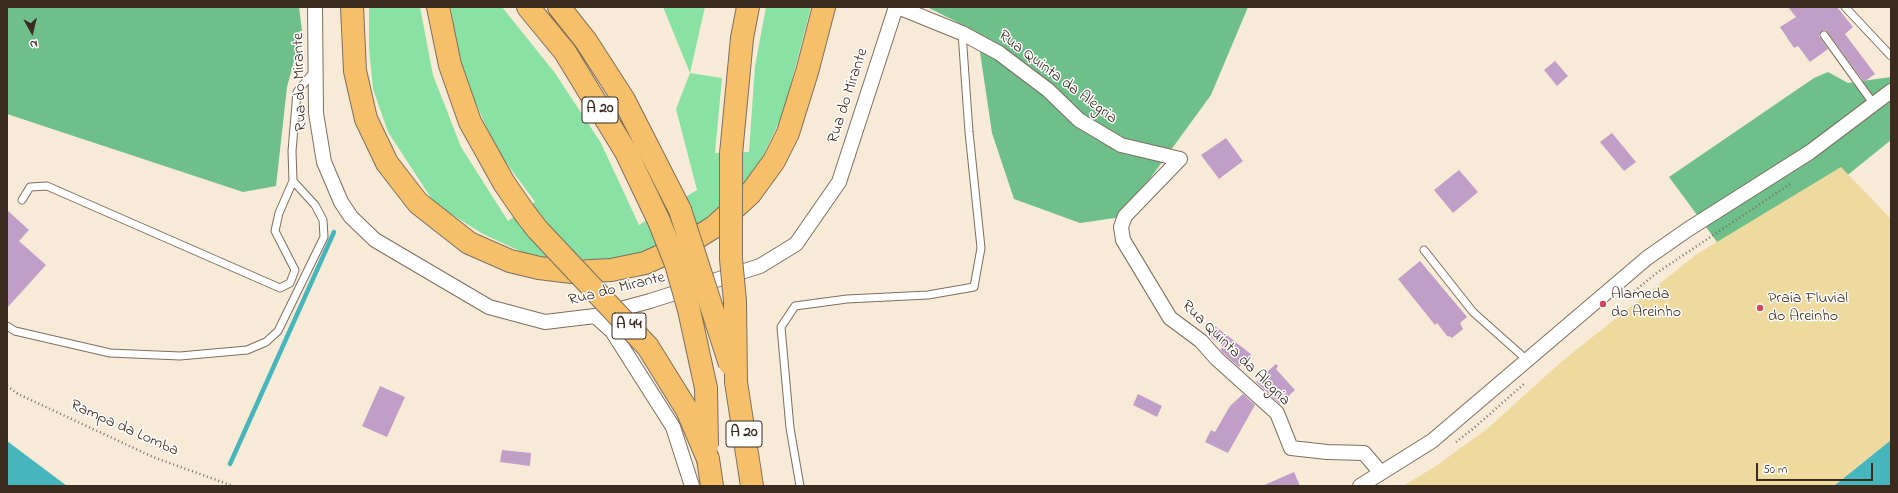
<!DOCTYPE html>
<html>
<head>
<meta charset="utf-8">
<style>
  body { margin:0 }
  #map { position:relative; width:1898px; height:493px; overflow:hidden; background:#f7ebd8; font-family:"Indie Flower",sans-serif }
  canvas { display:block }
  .frame { position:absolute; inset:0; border:8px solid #3b2a1e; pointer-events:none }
  .north { position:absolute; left:12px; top:12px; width:40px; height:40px; -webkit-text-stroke:3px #fff; paint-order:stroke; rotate:172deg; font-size:11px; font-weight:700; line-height:16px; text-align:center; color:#3b2a1e }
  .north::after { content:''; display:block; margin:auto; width:14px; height:18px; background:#3b2a1e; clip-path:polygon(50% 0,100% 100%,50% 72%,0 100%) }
  .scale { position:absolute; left:1756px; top:463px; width:117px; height:18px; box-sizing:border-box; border:2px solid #3b2a1e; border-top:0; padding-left:5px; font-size:12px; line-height:14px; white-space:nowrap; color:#3b2a1e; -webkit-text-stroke:3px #fff; paint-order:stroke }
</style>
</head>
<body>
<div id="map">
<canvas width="1898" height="493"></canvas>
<div class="frame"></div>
<div class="north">N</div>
<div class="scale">50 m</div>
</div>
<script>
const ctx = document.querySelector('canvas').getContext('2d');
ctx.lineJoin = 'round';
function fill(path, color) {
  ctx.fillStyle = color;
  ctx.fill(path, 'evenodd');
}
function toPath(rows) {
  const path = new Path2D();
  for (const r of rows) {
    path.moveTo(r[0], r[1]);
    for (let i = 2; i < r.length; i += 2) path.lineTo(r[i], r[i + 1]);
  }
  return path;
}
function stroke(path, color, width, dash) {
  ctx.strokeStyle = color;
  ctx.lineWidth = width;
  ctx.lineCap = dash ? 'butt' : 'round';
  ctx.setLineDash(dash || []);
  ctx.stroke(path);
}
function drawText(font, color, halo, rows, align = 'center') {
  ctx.font = font + ' "Indie Flower",sans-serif';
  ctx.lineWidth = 3;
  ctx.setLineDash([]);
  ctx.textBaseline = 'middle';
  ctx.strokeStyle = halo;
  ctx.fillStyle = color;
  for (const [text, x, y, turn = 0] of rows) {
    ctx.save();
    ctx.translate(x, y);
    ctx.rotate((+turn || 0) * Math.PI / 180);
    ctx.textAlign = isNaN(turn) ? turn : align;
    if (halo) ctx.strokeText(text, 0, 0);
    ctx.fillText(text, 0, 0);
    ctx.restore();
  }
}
const green = toPath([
  [369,7,420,7,433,75,461,147,508,221,535,202,497,150,471,93,455,41,451,7,502,7,555,73,601,143,639,225,697,190,676,109,690,73,663,7,705,7,690,73,722,78,715,153,749,152,755,66,766,7,811,7,783,114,759,164,748,181,710,221,646,252,610,260,533,257,483,234,435,204,388,132,373,89,369,48]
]);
const forest = toPath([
  [7,7,299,7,302,31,287,87,276,186,243,192,7,114],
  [927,7,1248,7,1211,95,1122,217,1080,223,1014,199,992,133,977,32],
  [1828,72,1848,83,1891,77,1891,140,1839,182,1720,246,1669,177,1814,78]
]);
const sand = toPath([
  [1841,167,1891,219,1891,440,1834,486,1403,486,1436,466,1487,429,1561,362,1697,254]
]);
const water = toPath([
  [1891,440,1891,486,1834,486],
  [7,441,67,486,7,486]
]);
const stream = toPath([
  [230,464,334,232]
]);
const building = toPath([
  [1788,7,1837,7,1853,27,1845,34,1875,74,1864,82,1826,30,1821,31,1819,36,1828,49,1810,62,1798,46,1794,48,1780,27,1796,17],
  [1555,61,1568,76,1557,86,1544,70],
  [1612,133,1636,162,1624,171,1600,142],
  [1226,138,1243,161,1219,179,1201,155],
  [1459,170,1478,192,1453,213,1434,190],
  [7,210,29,230,19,241,46,265,7,308],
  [1420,261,1467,317,1460,323,1463,329,1452,338,1449,336,1448,337,1437,323,1435,325,1398,279],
  [1215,326,1252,355,1239,367,1220,350,1223,347,1208,335],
  [1276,364,1278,366,1276,369,1295,390,1280,404,1256,382],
  [380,386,405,397,387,437,362,426],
  [1138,394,1162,406,1157,417,1133,405],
  [1243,394,1255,405,1228,453,1205,442,1211,430,1215,432,1230,406],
  [502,450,531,453,530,466,500,462],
  [1294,472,1300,486,1262,486]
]);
const path = toPath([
  [1628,296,1658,272,1790,184],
  [7,386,18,394,153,457,233,486],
  [1456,442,1474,428,1525,383]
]);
const lane = toPath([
  [1845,7,1891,56],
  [1824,35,1873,103],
  [22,200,30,187,47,186,280,288,290,283,295,270,275,231,279,213,293,181],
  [1424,250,1473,312,1527,360],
  [7,326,15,331,110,353,180,356,247,350,266,342,278,331,324,237,323,220,315,205,293,181,292,151,297,92,315,70],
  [800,486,790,428,781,327,795,306,847,299,928,295,974,287,981,248,969,132,962,33]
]);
const street = toPath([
  [315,7,316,113,324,162,341,202,351,217,375,240,489,307,545,322,595,316,650,301,760,266,796,244,839,182,896,7],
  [898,7,962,33,999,53,1048,90,1079,120,1121,145,1180,159],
  [1180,159,1125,216,1121,227,1123,240,1170,318,1201,341,1216,358,1277,413,1291,448,1327,452,1364,453,1381,473],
  [595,316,612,331,673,427,692,486],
  [1360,486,1432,441,1647,258,1687,230,1810,152,1891,91]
]);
const highway = toPath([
  [352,7,355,71,366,119,387,163,418,203,469,243,510,261,539,268,572,272,611,270,645,263,685,245,714,227,750,194,774,161,788,133,807,72,824,7],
  [438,7,450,65,470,122,504,183,524,212],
  [528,7,565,52,626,152,659,221],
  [559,7,586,41,624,100,680,210],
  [731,154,742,38,748,7],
  [736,382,752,486],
  [708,459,712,486]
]);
const highwayBridge = toPath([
  [731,154,731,259,735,301,736,382],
  [680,210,730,364],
  [524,212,537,229,648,347,687,410,708,459],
  [659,221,676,264,689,310,706,388,707,446]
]);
const markers = [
  [1603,304,4,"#d1495b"],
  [1760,308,4,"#d1495b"]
];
const shields = [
  [600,110,36],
  [629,326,34],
  [744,434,36]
];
const shieldNames = [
  ["A 20",600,110],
  ["A 44",629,326],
  ["A 20",744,434]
];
const streetNames = [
  ["Rua Quinta da Alegria",1057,78,37],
  ["Rua do Mirante",301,82,-92],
  ["Rua do Mirante",849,96,-72],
  ["Rua do Mirante",617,290,-14],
  ["Rua Quinta da Alegria",1235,354,44],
  ["Rampa da Lomba",124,429,24]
];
const poiNames = [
  ["Alameda",1611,295],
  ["do Areinho",1611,313],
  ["Praia Fluvial",1768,299],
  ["do Areinho",1768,317]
];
fill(green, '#8ae1a4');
fill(forest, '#6fbf8a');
fill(sand, '#eeda9e');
fill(water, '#46b6bc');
stroke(stream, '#46b6bc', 4.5);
fill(building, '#c19ec7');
stroke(lane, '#7d6e5f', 9);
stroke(street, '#7d6e5f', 16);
stroke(highway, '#7d6e5f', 24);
stroke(path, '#7d6e5f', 2.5, [1, 3]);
stroke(lane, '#fff', 7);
stroke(street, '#fff', 14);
stroke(highway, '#f6c06b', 22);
stroke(highwayBridge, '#7d6e5f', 24, []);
stroke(highwayBridge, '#f6c06b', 22);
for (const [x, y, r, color] of markers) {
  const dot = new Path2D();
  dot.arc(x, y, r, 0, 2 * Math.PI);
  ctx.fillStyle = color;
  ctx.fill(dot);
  stroke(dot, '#fff', 1.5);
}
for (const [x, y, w] of shields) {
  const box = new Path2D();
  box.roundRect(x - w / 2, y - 13, w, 26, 3);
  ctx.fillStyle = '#fff';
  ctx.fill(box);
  stroke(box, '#3b2a1e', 1);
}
drawText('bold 15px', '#3b2a1e', null, shieldNames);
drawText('16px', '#3b2a1e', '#fff', streetNames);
drawText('16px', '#3b2a1e', '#fff', poiNames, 'left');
</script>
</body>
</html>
